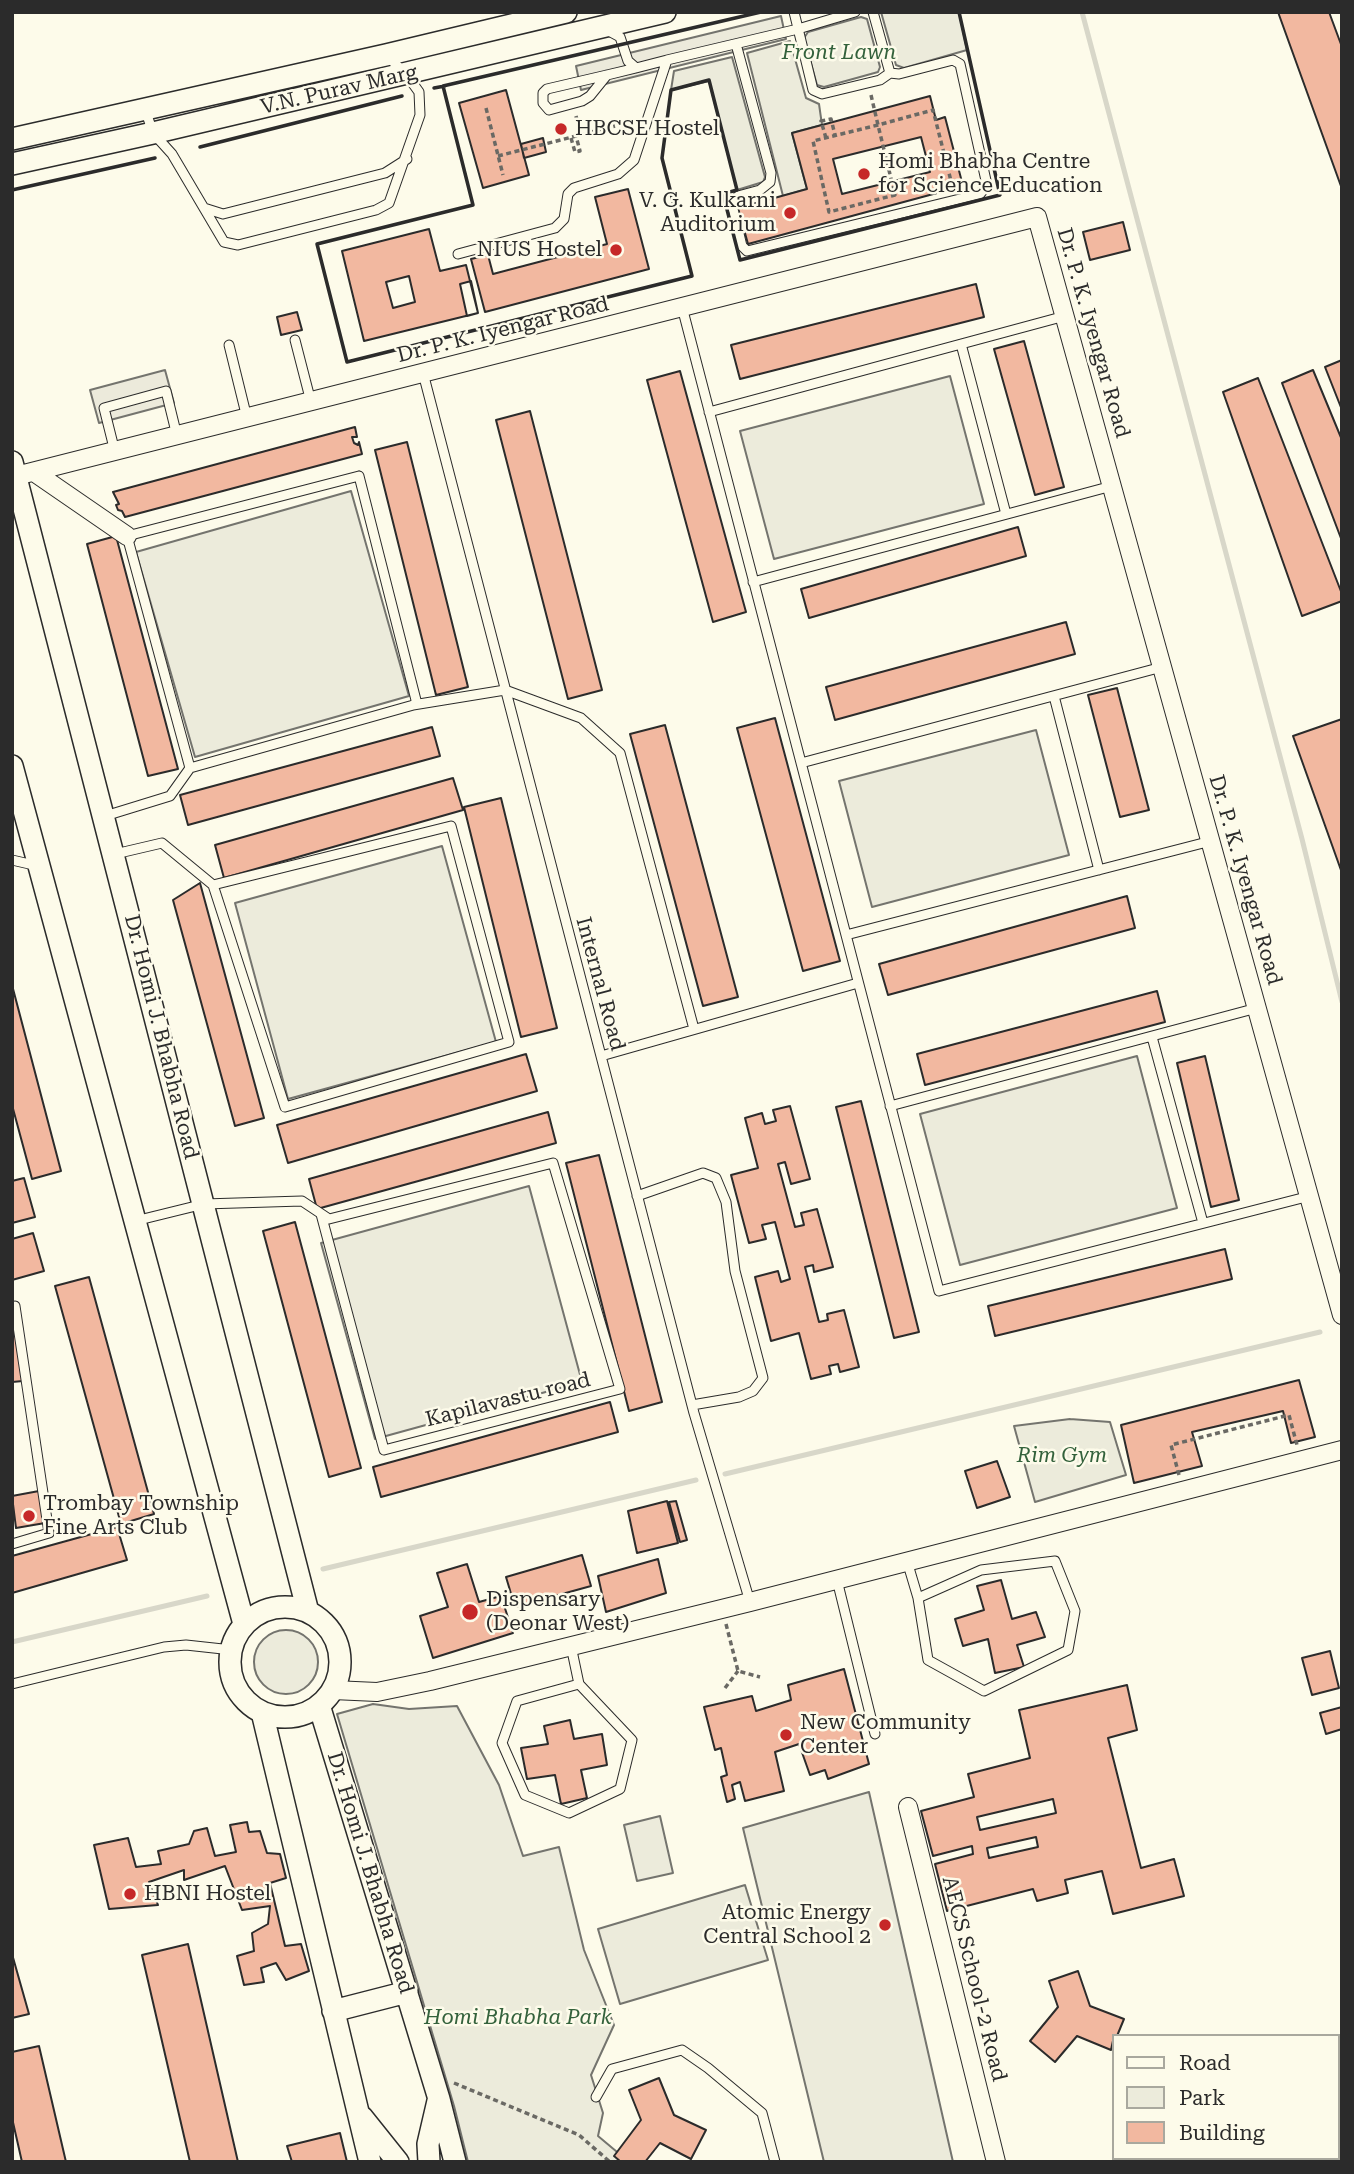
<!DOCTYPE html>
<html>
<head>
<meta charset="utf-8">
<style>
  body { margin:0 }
  #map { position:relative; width:1354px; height:2174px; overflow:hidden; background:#fdfbea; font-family:"Roboto Serif",serif }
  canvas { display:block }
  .frame { position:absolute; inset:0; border:14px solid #2b2b2b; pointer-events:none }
  .legend { position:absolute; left:1112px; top:2034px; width:228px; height:126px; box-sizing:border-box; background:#fdfbea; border:2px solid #a9a89e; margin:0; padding:9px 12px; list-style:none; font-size:21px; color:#2b2b2b }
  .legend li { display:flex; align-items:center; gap:14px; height:35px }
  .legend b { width:35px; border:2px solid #a9a89e }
</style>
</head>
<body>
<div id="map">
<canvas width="1354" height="2174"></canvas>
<div class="frame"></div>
<ul class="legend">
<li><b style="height:9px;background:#fdfbea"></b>Road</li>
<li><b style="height:19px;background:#ecebdb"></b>Park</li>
<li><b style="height:19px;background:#f2b8a0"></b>Building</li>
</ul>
</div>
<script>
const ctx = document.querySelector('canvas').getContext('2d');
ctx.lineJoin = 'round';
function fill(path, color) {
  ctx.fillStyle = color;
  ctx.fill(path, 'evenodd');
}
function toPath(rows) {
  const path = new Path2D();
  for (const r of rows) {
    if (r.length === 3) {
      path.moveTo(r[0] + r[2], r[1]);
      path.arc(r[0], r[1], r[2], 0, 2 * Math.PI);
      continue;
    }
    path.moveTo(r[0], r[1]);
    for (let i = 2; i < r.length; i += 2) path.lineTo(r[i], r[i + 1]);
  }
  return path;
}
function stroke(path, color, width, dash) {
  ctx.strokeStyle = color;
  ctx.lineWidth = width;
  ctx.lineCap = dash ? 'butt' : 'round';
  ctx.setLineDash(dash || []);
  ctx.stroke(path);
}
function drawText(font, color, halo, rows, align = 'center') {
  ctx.font = font + ' "Roboto Serif",serif';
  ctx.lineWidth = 5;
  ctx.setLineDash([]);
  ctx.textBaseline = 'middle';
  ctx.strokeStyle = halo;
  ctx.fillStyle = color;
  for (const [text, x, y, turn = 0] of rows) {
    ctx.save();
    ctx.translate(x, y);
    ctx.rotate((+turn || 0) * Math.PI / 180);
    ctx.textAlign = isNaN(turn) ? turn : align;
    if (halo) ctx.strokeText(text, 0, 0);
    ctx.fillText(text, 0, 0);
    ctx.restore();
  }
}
const green = toPath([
  [881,12,959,12,967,50,904,68,896,65,881,12],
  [861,17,867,19,880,67,878,72,824,87,817,85,804,38,808,32,861,17],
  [790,41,806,98,819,104,822,125,792,133,807,189,783,196,747,53,790,41],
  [732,57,765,177,763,182,737,190,709,81,671,90,674,71,732,57],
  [950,376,984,504,774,559,740,431,950,376],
  [351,491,409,696,195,757,136,552,351,491],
  [1036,730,1069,855,872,907,839,781,1036,730],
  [442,846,496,1042,288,1099,235,903,442,846],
  [1137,1056,1177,1208,960,1265,920,1114,1137,1056],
  [529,1186,582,1382,375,1439,321,1243,529,1186],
  [1070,1419,1110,1422,1126,1475,1035,1502,1014,1426,1070,1419],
  [286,1662,32],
  [373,1704,409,1709,457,1706,499,1785,523,1856,559,1847,584,1950,614,2025,591,2075,603,2113,598,2136,629,2162,468,2162,454,2106,337,1714,373,1704],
  [869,1792,953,2162,824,2162,743,1828,869,1792],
  [660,1816,673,1873,637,1881,624,1825,660,1816],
  [745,1885,768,1960,620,2004,598,1929,745,1885]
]);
const parking = toPath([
  [781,16,786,39,581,90,576,66,781,16],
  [165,370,174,403,99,423,90,390,165,370]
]);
const stream = toPath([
  [1082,12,1302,839,1342,1002],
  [725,1474,1320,1332],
  [323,1569,696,1480],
  [12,1642,207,1596],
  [1254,2162,1267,2158]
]);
const building = toPath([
  [1278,12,1329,12,1342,47,1342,189,1278,12],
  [506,90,529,175,483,188,459,103,506,90],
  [930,96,936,120,945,117,963,186,748,244,738,208,807,189,792,133,930,96],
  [921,137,930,172,842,194,833,159,921,137],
  [543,138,546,152,524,158,521,144,543,138],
  [628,189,649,269,485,312,471,259,488,255,493,274,607,244,595,197,628,189],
  [1123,222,1130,250,1090,260,1083,232,1123,222],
  [429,229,440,271,466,265,478,313,364,341,342,251,429,229],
  [409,276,415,302,393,308,386,282,409,276],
  [471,281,478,313,467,316,460,284,471,281],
  [976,284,984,317,740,379,731,345,976,284],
  [297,312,302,330,281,335,277,317,297,312],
  [1024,341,1064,487,1035,495,994,349,1024,341],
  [1342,360,1342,410,1325,367,1342,360],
  [1313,370,1342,440,1342,541,1282,383,1313,370],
  [680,371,746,612,713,622,647,380,680,371],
  [1258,378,1342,594,1342,601,1302,616,1223,392,1258,378],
  [530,411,602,690,568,699,496,420,530,411],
  [355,427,357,437,352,437,354,443,358,445,359,442,362,454,125,517,122,511,118,510,116,505,119,504,113,492,355,427],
  [407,442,468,687,436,695,375,450,407,442],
  [1018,527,1026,556,809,618,801,589,1018,527],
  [116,536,178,769,148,776,87,544,116,536],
  [1066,622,1075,654,835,720,826,687,1066,622],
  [1117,688,1149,810,1120,817,1088,695,1117,688],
  [775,718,840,961,803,971,737,728,775,718],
  [1342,719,1342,873,1293,736,1342,719],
  [665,725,738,997,703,1006,630,734,665,725],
  [432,727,440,756,188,825,180,795,432,727],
  [453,778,463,810,224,878,215,845,453,778],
  [501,798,557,1028,521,1037,464,807,501,798],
  [200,883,264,1118,235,1126,173,900,200,883],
  [1127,896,1135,928,888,995,879,964,1127,896],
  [12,985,61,1171,32,1179,12,1105,12,985],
  [1157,991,1165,1022,925,1085,917,1054,1157,991],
  [526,1054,537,1091,288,1163,277,1125,526,1054],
  [1205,1056,1239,1200,1211,1207,1177,1063,1205,1056],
  [861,1101,919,1332,894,1338,836,1107,861,1101],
  [790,1106,810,1179,791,1184,785,1162,778,1164,795,1227,804,1225,801,1213,817,1209,833,1267,814,1272,813,1265,805,1267,819,1322,828,1320,827,1314,844,1310,859,1367,840,1372,838,1364,829,1366,831,1374,811,1379,799,1333,771,1341,755,1277,778,1271,781,1282,790,1279,775,1222,762,1225,766,1239,749,1243,731,1175,758,1168,745,1118,762,1113,765,1124,776,1121,773,1110,790,1106],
  [548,1112,556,1143,317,1209,309,1179,548,1112],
  [599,1155,662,1402,629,1411,566,1163,599,1155],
  [24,1178,35,1217,12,1223,12,1181,24,1178],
  [295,1222,361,1468,329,1477,263,1231,295,1222],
  [33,1233,44,1271,12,1280,12,1239,33,1233],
  [1225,1249,1232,1279,995,1336,988,1306,1225,1249],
  [89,1277,154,1514,121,1524,55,1286,89,1277],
  [12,1324,16,1324,23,1381,12,1382,12,1324],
  [1299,1380,1315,1437,1291,1443,1283,1411,1192,1432,1202,1466,1134,1483,1121,1425,1299,1380],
  [610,1402,618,1432,381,1497,373,1467,610,1402],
  [997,1461,1010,1497,977,1508,965,1471,997,1461],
  [39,1491,45,1523,16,1528,12,1496,39,1491],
  [667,1501,678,1543,637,1553,628,1511,667,1501],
  [676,1501,687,1540,680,1542,669,1502,676,1501],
  [117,1527,127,1560,12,1593,12,1556,117,1527],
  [582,1555,591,1586,515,1607,506,1577,582,1555],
  [658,1559,666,1593,606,1612,598,1576,658,1559],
  [467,1564,479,1602,501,1596,513,1633,433,1658,420,1616,448,1607,437,1573,467,1564],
  [1001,1580,1012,1619,1036,1612,1045,1637,1017,1645,1024,1667,995,1673,988,1639,963,1646,955,1619,984,1610,977,1586,1001,1580],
  [1330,1651,1339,1688,1312,1695,1302,1658,1330,1651],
  [844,1669,869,1764,828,1779,825,1770,810,1775,799,1744,775,1752,784,1791,745,1801,740,1782,732,1785,735,1799,727,1802,721,1777,727,1775,721,1748,715,1750,704,1707,752,1696,756,1711,791,1700,788,1685,844,1669],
  [1127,1685,1137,1730,1108,1738,1141,1868,1174,1859,1184,1896,1113,1914,1102,1871,1065,1880,1068,1893,1037,1901,1033,1889,947,1911,935,1864,973,1854,972,1846,933,1856,921,1811,974,1797,968,1774,1030,1758,1019,1710,1127,1685],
  [1053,1799,1056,1813,980,1830,977,1817,1053,1799],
  [1036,1837,1038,1847,989,1858,987,1848,1036,1837],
  [1342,1707,1342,1729,1326,1734,1320,1713,1342,1707],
  [570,1720,574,1739,602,1734,607,1765,581,1770,587,1798,561,1804,555,1775,527,1779,521,1748,548,1744,544,1726,570,1720],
  [247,1822,249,1832,260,1831,267,1853,280,1854,286,1878,270,1883,281,1929,285,1946,301,1944,309,1971,286,1980,276,1963,261,1968,264,1982,244,1985,237,1956,254,1951,252,1933,268,1924,270,1906,242,1910,225,1866,184,1880,184,1870,149,1882,158,1905,109,1909,94,1845,128,1838,136,1867,161,1864,158,1851,189,1844,194,1831,207,1828,215,1856,236,1852,230,1825,247,1822],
  [188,1944,238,2162,190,2162,142,1955,188,1944],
  [12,1954,29,2014,12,2018,12,1954],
  [1078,1971,1090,2006,1124,2019,1117,2036,1114,2036,1111,2050,1077,2036,1055,2062,1030,2041,1058,2007,1049,1981,1078,1971],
  [39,2046,66,2162,22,2162,12,2118,12,2052,39,2046],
  [659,2078,674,2115,706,2130,691,2159,660,2143,645,2162,621,2162,614,2156,641,2120,629,2090,659,2078],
  [340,2133,347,2162,292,2162,287,2146,340,2133]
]);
const path = toPath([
  [871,95,878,125,895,195,829,212,813,141,878,125,933,110,951,181],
  [486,108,503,175],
  [576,116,581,135],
  [571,138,575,152,580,151,576,136],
  [826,138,821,121,831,119,835,135],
  [498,156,615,126],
  [1179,1475,1171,1445,1289,1415,1297,1445],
  [726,1624,738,1671,760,1677],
  [725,1688,738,1671],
  [454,2083,579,2135,610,2162]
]);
const service = toPath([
  [794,12,813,90,822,94,880,80,890,73,873,12],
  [607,30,620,37,628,61,636,68,667,60],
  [736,44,771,173,770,182,760,190,738,196,733,209,742,246,747,251,980,194,987,185,960,64,953,60,899,74,890,73],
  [607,75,590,96,582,101,549,110,543,103,543,93,547,89,607,75,636,68],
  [145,109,153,133,172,154,224,242,238,245,376,210,389,203,420,115,419,92,406,74,387,56],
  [204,208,223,214,385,173,407,159],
  [458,254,555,228,564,219,568,194,574,188,618,174,634,160,667,60,798,29,855,12],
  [682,307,939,1291,1310,1196],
  [295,340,311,402],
  [961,344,1006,514],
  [229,345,247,418],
  [423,373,694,1413,750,1602],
  [709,412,1065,316],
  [115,452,104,408,166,391,177,436],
  [359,476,417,704,190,768,127,536,359,476],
  [753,582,1112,486],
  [1054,696,1099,870],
  [413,705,505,690,581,718,620,753,694,1029],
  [801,763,1162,667],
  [105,816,170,796,190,768],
  [115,854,162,843,213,885,285,1107,509,1042,451,826,213,885],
  [12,860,38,866],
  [846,935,1211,841],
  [1152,1037,1203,1223],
  [601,1056,858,983],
  [890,1106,1257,1008],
  [637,1196,703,1173,716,1178,726,1202,735,1271,763,1378,753,1391,739,1397,692,1405],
  [135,1221,204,1204,302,1201,329,1219,553,1163,620,1389,384,1450,321,1214],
  [12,1307,15,1306,49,1533,12,1544],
  [907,1561,918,1598,928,1660,984,1691,1068,1650,1075,1611,1055,1561,981,1570,918,1598],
  [837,1580,875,1734],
  [571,1646,579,1684,632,1740,620,1789,569,1813,525,1795,502,1743,517,1701,579,1684],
  [12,1684,164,1647,186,1645,232,1650],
  [596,2097,612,2069,682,2050,708,2068,762,2113,775,2162]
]);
const minor = toPath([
  [34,472,127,536],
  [16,476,1037,217,1342,1315],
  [333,1690,377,1692,430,1681,750,1602,1342,1450],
  [908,1807,996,2162]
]);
const tertiary = toPath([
  [12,139,386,55,566,12],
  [12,164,153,133,665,12],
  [12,462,308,1612],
  [12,766,244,1624],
  [285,1662,55],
  [319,1705,439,2099,455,2162],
  [262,1712,370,2162],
  [333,2011,407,1992],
  [362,2117,398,2162],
  [1338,2134,1342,2133],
  [429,2162,428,2144,438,2101],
  [1230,2162,1244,2158]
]);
const wall = toPath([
  [761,12,443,86,473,205,317,244,347,362,692,276,662,158,671,90,709,80,737,190,723,194,740,260,1000,195,959,12],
  [434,88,445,86],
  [200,147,402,96],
  [12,190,155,158]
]);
const markers = [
  [561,129,7,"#c62828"],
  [864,174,7,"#c62828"],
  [790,213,7,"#c62828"],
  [616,250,7,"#c62828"],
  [29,1516,7,"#c62828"],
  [470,1612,9,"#c62828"],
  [786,1735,7,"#c62828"],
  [130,1894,7,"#c62828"],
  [885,1925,7,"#c62828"]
];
const parkNames = [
  ["Front Lawn",839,53],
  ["Rim Gym",1062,1456],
  ["Homi Bhabha Park",518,2018]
];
const streetNames = [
  ["V.N. Purav Marg",339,90,-13],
  ["Dr. P. K. Iyengar Road",503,330,-14],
  ["Dr. P. K. Iyengar Road",1093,333,74],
  ["Dr. P. K. Iyengar Road",1245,880,74],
  ["Internal Road",600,984,75],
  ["Dr. Homi J. Bhabha Road",161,1037,76],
  ["Kapilavastu road",508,1400,-14],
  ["Dr. Homi J. Bhabha Road",370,1873,73],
  ["AECS School-2 Road",974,1979,76]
];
const poiNames = [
  ["HBCSE Hostel",575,129],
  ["Homi Bhabha Centre",878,162],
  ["for Science Education",878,186],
  ["V. G. Kulkarni",776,201,"right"],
  ["Auditorium",776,225,"right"],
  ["NIUS Hostel",602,250,"right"],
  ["Trombay Township",43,1504],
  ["Fine Arts Club",43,1528],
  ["Dispensary",486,1600],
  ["(Deonar West)",486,1624],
  ["New Community",800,1723],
  ["Center",800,1747],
  ["HBNI Hostel",144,1894],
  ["Atomic Energy",871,1913,"right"],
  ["Central School 2",871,1937,"right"]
];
fill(green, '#ecebdb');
stroke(green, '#74746e', 2);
fill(parking, '#eceadb');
stroke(parking, '#74746e', 2);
stroke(stream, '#d8d7c9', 5);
fill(building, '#f2b8a0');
stroke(building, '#2b2b2b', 2);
stroke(service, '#2b2b2b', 11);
stroke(minor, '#2b2b2b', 20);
stroke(tertiary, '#2b2b2b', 24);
stroke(path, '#6a6964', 3.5, [5, 3.5]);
stroke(service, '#fdfbea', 9);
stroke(minor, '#fdfbea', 18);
stroke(tertiary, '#fdfbea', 21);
stroke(wall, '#2b2b2b', 3.5);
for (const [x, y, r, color] of markers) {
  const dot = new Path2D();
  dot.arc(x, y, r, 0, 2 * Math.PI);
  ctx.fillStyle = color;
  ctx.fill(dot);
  stroke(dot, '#fdfbea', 2.5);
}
drawText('italic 21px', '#34623c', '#fdfbea', parkNames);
drawText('21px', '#2b2b2b', '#fdfbea', streetNames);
drawText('21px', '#2b2b2b', '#fdfbea', poiNames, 'left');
</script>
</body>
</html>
